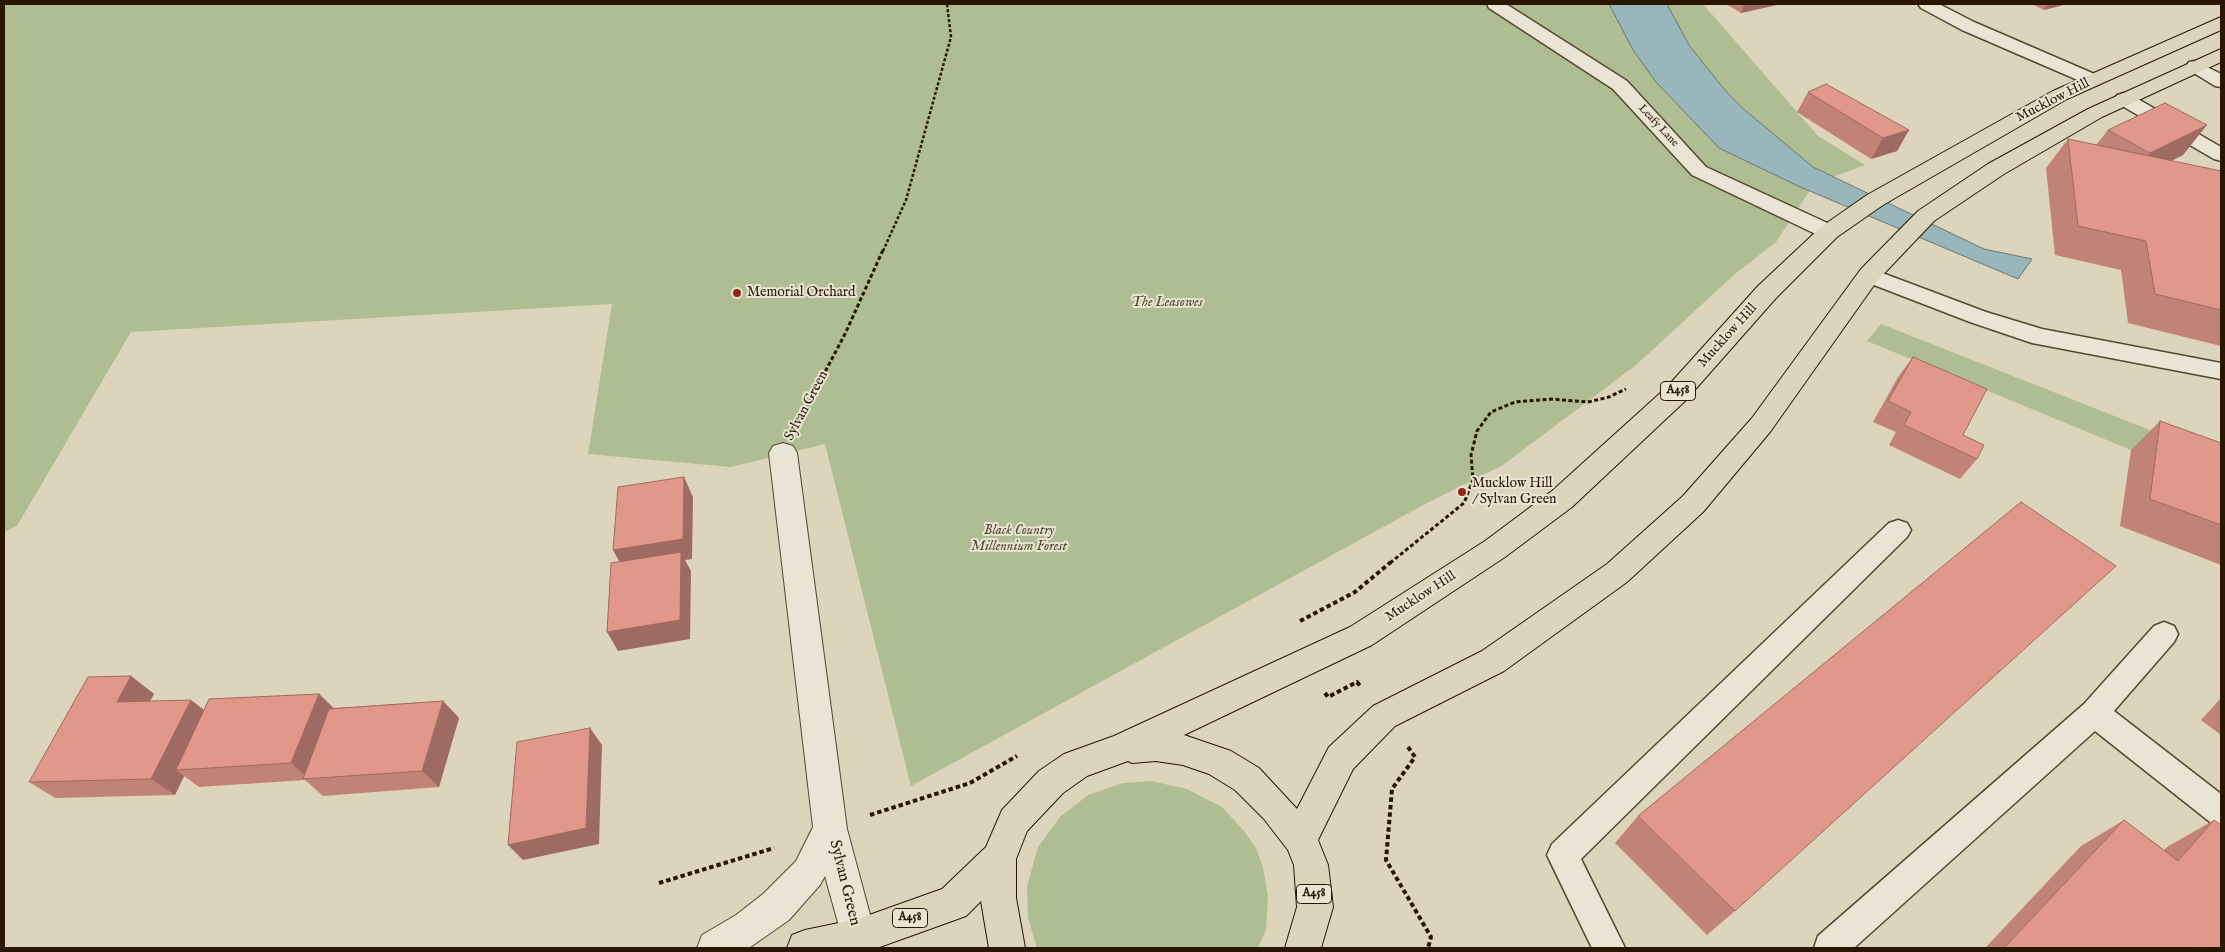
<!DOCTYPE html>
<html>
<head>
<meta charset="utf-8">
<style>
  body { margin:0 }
  #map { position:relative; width:2225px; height:952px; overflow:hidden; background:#ddd5bb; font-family:"IM FELL English",serif }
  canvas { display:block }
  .frame { position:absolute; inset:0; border:5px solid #281600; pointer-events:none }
</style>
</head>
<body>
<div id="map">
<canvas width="2225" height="952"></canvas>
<div class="frame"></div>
</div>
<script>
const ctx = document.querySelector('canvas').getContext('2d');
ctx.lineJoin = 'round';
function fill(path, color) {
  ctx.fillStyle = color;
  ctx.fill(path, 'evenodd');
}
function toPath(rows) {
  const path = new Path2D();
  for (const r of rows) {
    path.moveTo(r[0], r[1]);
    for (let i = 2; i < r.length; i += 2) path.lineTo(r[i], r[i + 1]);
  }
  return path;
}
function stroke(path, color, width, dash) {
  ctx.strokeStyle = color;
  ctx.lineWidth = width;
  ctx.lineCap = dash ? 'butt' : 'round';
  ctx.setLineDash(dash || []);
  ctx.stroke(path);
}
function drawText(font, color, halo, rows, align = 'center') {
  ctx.font = font + ' "IM FELL English",serif';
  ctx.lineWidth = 4;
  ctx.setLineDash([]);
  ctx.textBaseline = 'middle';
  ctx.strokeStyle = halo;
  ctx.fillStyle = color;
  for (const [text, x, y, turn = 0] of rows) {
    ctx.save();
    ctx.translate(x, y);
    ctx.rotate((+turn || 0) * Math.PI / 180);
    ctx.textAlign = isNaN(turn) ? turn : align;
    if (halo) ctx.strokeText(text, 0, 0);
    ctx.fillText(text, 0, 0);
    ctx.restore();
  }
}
const green = toPath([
  [4,4,1703,4,1818,136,1865,165,1814,184,1776,242,1735,274,1636,365,1503,465,1427,503,911,786,825,444,731,467,588,454,612,304,131,332,17,526,4,532],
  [1881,324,2221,458,2131,450,1867,341],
  [1151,781,1187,789,1222,807,1244,831,1256,848,1263,867,1268,897,1266,930,1258,948,1037,948,1028,918,1027,886,1038,847,1060,817,1088,795,1123,783]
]);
const water = toPath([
  [1609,4,1667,4,1689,45,1724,89,1740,106,1813,167,1984,249,2032,259,2018,279,1798,186,1719,148,1656,82,1633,50,1609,4]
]);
const pathFar2 = toPath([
  [883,251,906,200,951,37,947,4]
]);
const pathFar1 = toPath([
  [798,423,845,334,883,250],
  [1390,563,1464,503,1473,480,1471,455,1477,431,1491,412,1515,402,1551,399,1588,402,1609,397,1626,389]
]);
const path = toPath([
  [1300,621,1355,592,1391,562],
  [1325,693,1328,697,1357,682,1361,687],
  [1408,747,1415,757,1392,789,1386,860,1431,937,1428,948],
  [870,815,970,783,1017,756],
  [659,883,774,848]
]);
const lane = toPath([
  [1487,4,1506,4,1627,81,1706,167,1836,227,1839,232,1836,237,1829,239,1822,237,1692,175,1613,89,1489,8,1487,4],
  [1918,4,1939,4,1974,22,2099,76,2102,80,2099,84,2093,86,2087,84,1962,30,1921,8,1918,4],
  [2195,61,2221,74,2221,87,2215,86,2189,70,2186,66,2189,62,2195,61],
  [2124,93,2131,95,2221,147,2221,161,2214,159,2117,103,2115,99,2117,95,2124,93],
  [1869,268,1986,312,2042,329,2221,363,2221,379,2032,343,1970,322,1861,280,1858,275,1861,270,1869,268],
  [1898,520,1907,523,1911,530,1907,537,1581,859,1625,948,1592,948,1547,855,1552,844,1889,523,1898,520],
  [2164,622,2174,626,2178,634,2174,642,2114,711,2221,794,2221,827,2210,822,2095,731,1854,948,1814,948,1818,936,2084,704,2154,626,2164,622]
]);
const street = toPath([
  [783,443,793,446,797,453,847,829,876,937,871,948,845,948,825,876,820,885,789,920,749,948,697,948,702,935,736,915,763,894,796,861,813,827,769,453,773,446,783,443]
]);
const highway = toPath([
  [2221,17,2221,30,2067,99,1883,205,1837,237,1776,298,1685,401,1572,507,1505,557,1372,645,1184,735,1231,751,1259,768,1297,809,1329,747,1373,706,1482,651,1607,564,1683,496,1752,418,1861,269,1918,211,1988,164,2088,109,2221,49,2221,62,2102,117,2004,174,1934,221,1877,281,1770,432,1703,512,1627,582,1504,671,1395,726,1353,769,1318,840,1328,865,1333,907,1321,948,1285,948,1297,907,1294,865,1288,850,1264,819,1235,790,1209,774,1183,765,1156,761,1132,763,1128,761,1087,776,1063,793,1027,831,1016,859,1016,898,1025,948,989,948,981,901,966,916,877,948,787,948,792,935,805,930,858,919,942,889,986,847,1002,810,1039,771,1064,754,1114,736,1350,627,1485,541,1552,491,1667,387,1758,286,1821,227,1867,195,2053,91,2221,17]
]);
const wall = toPath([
  [1726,4,1781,4,1741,13],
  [2032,4,2067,4,2044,10],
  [1808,92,1909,130,1897,151,1871,159,1797,112],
  [2108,130,2183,155,2171,161,2221,171,2221,346,2128,323,2121,270,2055,255,2046,168,2068,139,2096,145],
  [1913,357,1963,435,1977,459,1960,479,1889,445,1896,432,1873,422,1898,377],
  [2160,421,2221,443,2221,565,2120,526,2131,450],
  [131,676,154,694,150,701,204,710,319,694,334,708,443,701,459,718,439,787,323,796,305,780,199,787,184,776,175,795,55,798,29,782],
  [2221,698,2221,735,2201,720],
  [1638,816,1735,911,1707,935,1615,843],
  [2124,820,2164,850,2167,847,2214,820,2221,948,1985,948,2081,846]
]);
const shadedWall = toPath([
  [1744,4,1781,4,1741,13],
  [2048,4,2067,4,2044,10],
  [2207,125,2183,155,2127,182,2150,153],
  [1909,130,1897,151,1871,159,1883,138],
  [684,477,693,497,692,559,685,560,691,571,690,639,618,651,607,632,624,570,613,550],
  [131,676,154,694,140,719,117,702],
  [319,694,337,712,309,779,291,763],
  [191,700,213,717,176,770,184,776,175,795,151,779],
  [443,701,459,718,439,787,422,771],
  [590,728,602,745,599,844,523,860,508,845]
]);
const building = toPath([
  [1826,84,1909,130,1883,138,1808,92,1826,84],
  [2165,103,2207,125,2150,153,2108,130,2165,103],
  [2068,139,2221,171,2221,310,2155,294,2146,241,2078,226,2068,139],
  [1913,357,1987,389,1963,435,1984,445,1977,459,1904,425,1911,412,1888,401,1913,357],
  [2160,421,2221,443,2221,525,2150,499,2160,421],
  [684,477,683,539,613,550,618,487,684,477],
  [2021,502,2116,566,1735,911,1638,816,2021,502],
  [681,552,680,620,607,632,611,563,681,552],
  [131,676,117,702,191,700,151,779,29,782,88,677,131,676],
  [319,694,291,763,176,770,209,699,319,694],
  [443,701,422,771,303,779,329,709,443,701],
  [590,728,586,828,508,845,517,742,590,728],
  [2124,820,2178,861,2214,820,2221,825,2221,948,2004,948,2124,820]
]);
const markers = [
  [737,293,5,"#8f2418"],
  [1462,492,5,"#8f2418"]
];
const farStreetnames = [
  ["Leafy Lane",1658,126,47]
];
const shields = [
  [1678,391,35],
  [1314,894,35],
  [910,918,35]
];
const shieldNames = [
  ["A458",1678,391],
  ["A458",1314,894],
  ["A458",910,918]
];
const streetNames = [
  ["Mucklow Hill",2053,101,-27],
  ["Mucklow Hill",1728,336,-48],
  ["Sylvan Green",807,406,-62],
  ["Mucklow Hill",1421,597,-33]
];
const poiNames = [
  ["Memorial Orchard",747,293],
  ["Mucklow Hill",1472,484],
  ["/ Sylvan Green",1472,500]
];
const parkNames = [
  ["The Leasowes",1167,303],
  ["Black Country",1019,531],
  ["Millennium Forest",1019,547]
];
const nearStreetnames = [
  ["Sylvan Green",844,883,76]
];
fill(green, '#aebe92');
fill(water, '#98b6bc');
stroke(water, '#6b7671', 1);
stroke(lane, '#55462f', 3);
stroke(street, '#55462f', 2);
stroke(highway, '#281600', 2);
stroke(pathFar2, '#281600', 2.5, [3, 2]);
stroke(pathFar1, '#281600', 3, [4, 2.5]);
stroke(path, '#281600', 4, [4.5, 3]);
fill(lane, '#e9e4d3');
fill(street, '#e9e4d3');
fill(highway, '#ddd5bb');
fill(wall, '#c28377');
fill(shadedWall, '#9e6a61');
fill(building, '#e1988a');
stroke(building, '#9e6a61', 1);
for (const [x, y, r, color] of markers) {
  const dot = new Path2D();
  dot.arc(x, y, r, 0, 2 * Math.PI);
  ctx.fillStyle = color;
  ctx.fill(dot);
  stroke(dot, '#e9e4d3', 2);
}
drawText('11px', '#281600', '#e9e4d3', farStreetnames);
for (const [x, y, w] of shields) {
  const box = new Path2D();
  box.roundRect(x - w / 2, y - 9.5, w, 19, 4);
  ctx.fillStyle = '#e9e4d3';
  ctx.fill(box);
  stroke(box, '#281600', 1);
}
drawText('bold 12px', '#281600', null, shieldNames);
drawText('14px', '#281600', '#e9e4d3', streetNames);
drawText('14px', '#281600', '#e9e4d3', poiNames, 'left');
drawText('italic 14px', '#50482c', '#e9e4d3', parkNames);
drawText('16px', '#281600', '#e9e4d3', nearStreetnames);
</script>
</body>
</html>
